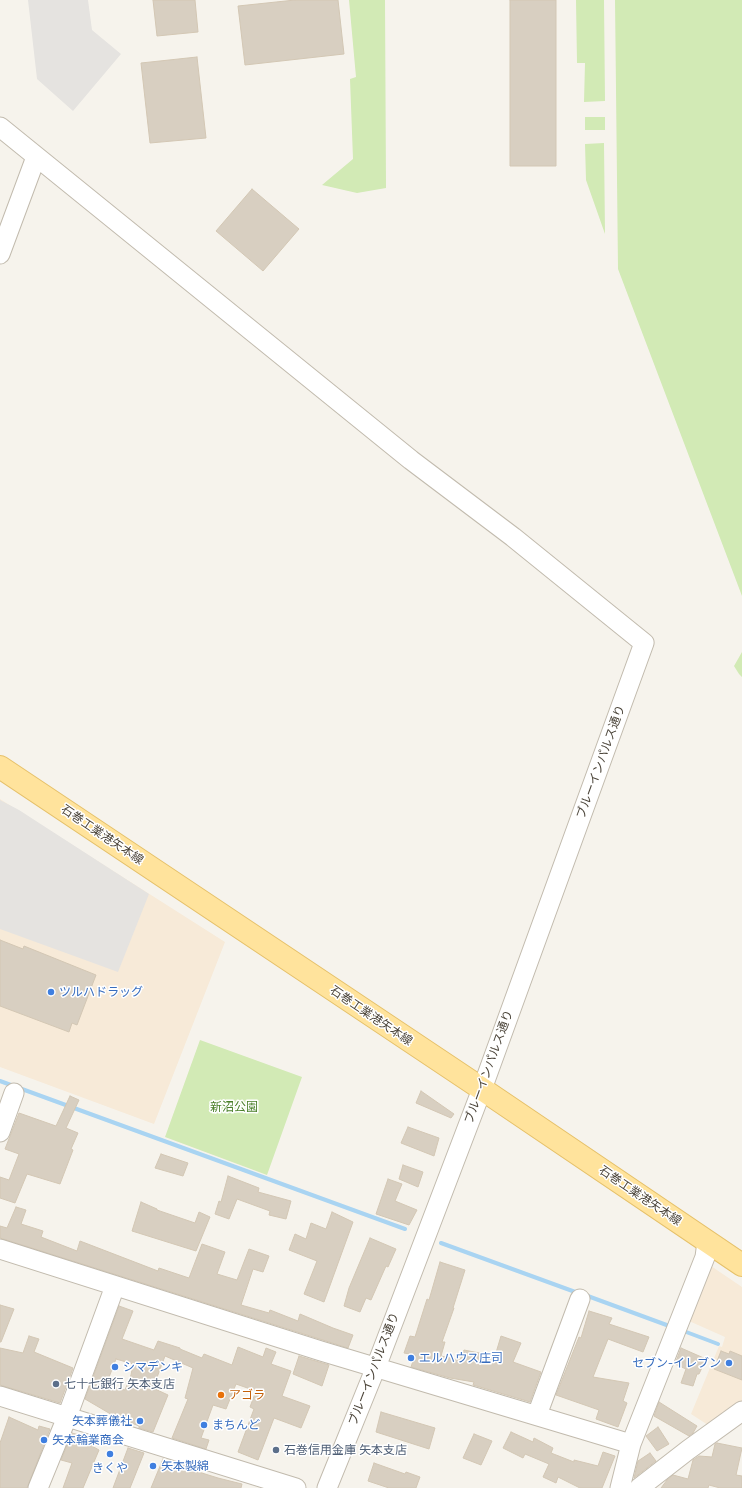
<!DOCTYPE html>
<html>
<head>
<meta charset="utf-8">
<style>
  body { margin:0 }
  canvas { display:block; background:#f6f3ec }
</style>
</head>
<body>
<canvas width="742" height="1488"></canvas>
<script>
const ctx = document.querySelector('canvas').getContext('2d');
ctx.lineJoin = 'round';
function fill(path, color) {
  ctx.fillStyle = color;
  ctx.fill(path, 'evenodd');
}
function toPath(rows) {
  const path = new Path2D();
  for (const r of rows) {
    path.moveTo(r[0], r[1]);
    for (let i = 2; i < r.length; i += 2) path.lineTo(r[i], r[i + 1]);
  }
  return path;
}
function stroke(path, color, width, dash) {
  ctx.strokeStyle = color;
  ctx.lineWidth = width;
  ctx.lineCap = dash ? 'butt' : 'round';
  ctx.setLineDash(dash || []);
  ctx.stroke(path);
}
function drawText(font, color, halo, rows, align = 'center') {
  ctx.font = font + ' Figtree,"Noto Sans JP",sans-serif';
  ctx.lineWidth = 3;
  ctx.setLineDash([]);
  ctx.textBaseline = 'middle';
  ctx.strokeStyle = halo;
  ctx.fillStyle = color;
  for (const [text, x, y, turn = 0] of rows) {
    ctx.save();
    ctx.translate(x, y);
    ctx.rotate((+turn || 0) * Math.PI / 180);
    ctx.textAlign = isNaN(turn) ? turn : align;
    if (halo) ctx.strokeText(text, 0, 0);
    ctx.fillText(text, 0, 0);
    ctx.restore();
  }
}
const commercial = toPath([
  [0,799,225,942,154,1124,0,1067],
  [708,1264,742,1287,742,1403,708,1425,691,1414,719,1346,722,1347,725,1337,689,1321]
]);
const green = toPath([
  [349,0,385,0,386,188,357,193,322,185,353,159,350,79,356,77],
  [576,0,604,0,605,101,584,102,585,63,577,63],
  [615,0,742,0,742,596,618,269],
  [585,117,605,117,605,130,585,130],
  [604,143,605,234,586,180,585,144],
  [742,652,742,677,739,674,734,666],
  [200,1040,302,1077,267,1175,165,1137]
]);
const parking = toPath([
  [28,0,88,0,92,30,121,54,73,111,37,79],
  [0,800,19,810,149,894,118,972,0,929]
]);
const stream = toPath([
  [0,1081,405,1229],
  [441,1243,578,1293],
  [585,1295,672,1327],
  [681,1330,718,1344]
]);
const building = toPath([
  [153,0,195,0,198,32,157,36,153,0],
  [295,0,338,0,344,54,245,65,238,6,295,0],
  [510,0,556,0,556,166,510,166,510,0],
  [197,57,206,138,150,143,141,63,197,57],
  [252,189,299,229,263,271,216,231,252,189],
  [0,940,23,949,24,946,96,975,77,1025,72,1023,69,1032,0,1006,0,940],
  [421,1091,454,1114,451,1118,416,1103,421,1091],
  [70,1096,79,1100,66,1128,78,1133,71,1149,73,1150,60,1184,27,1174,15,1203,0,1198,0,1177,9,1180,19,1154,5,1149,19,1113,56,1126,70,1096],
  [408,1127,439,1138,434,1156,401,1143,408,1127],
  [161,1154,188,1163,183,1176,155,1168,161,1154],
  [403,1165,423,1172,418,1187,399,1179,403,1165],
  [228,1176,259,1188,258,1192,291,1201,286,1219,269,1215,270,1211,237,1199,229,1219,215,1214,219,1201,221,1202,228,1176],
  [388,1179,402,1184,395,1201,417,1210,409,1225,376,1214,388,1179],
  [141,1202,157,1209,157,1210,195,1223,199,1212,210,1217,196,1251,132,1231,141,1202],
  [16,1207,26,1210,21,1224,43,1231,41,1237,77,1251,80,1241,158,1271,159,1268,189,1278,202,1244,225,1252,217,1274,237,1280,249,1249,269,1256,263,1272,253,1269,241,1305,269,1313,270,1310,298,1321,300,1314,333,1328,353,1335,348,1348,0,1238,0,1226,7,1228,16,1207],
  [332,1212,353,1222,324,1302,304,1294,317,1261,289,1250,295,1234,306,1239,311,1223,326,1229,332,1212],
  [370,1238,396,1249,388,1267,386,1266,371,1300,366,1298,360,1312,344,1306,349,1288,370,1238],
  [440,1262,465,1270,453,1308,454,1308,442,1342,445,1342,441,1356,460,1360,464,1350,495,1356,501,1336,521,1343,513,1362,541,1372,530,1402,473,1385,474,1382,450,1378,411,1367,415,1355,404,1353,410,1336,415,1337,427,1299,429,1300,440,1262],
  [0,1305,14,1309,1,1342,0,1342,0,1305],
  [119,1306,133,1311,122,1339,154,1350,158,1341,180,1348,180,1349,202,1358,204,1354,232,1365,238,1347,263,1357,266,1348,276,1352,271,1364,291,1371,282,1396,310,1406,301,1428,274,1418,258,1460,238,1452,254,1409,250,1407,256,1391,236,1384,226,1409,213,1405,201,1438,209,1440,206,1449,172,1438,188,1399,185,1398,193,1368,165,1356,153,1388,168,1395,153,1432,139,1428,139,1426,114,1416,85,1399,119,1306],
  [116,1359,133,1364,131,1375,125,1390,106,1385,116,1359],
  [589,1311,612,1318,609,1324,649,1337,643,1352,608,1339,593,1377,629,1383,623,1401,627,1403,618,1427,596,1419,599,1410,556,1395,579,1337,581,1338,589,1311],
  [29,1336,39,1339,34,1352,73,1368,60,1403,0,1385,0,1348,23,1353,29,1336],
  [681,1348,706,1359,699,1374,697,1374,693,1386,681,1383,686,1369,675,1364,681,1348],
  [721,1351,729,1354,730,1351,742,1356,742,1380,714,1369,721,1351],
  [299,1356,329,1365,322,1386,293,1374,299,1356],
  [659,1402,697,1426,693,1433,689,1436,654,1416,659,1402],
  [381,1412,435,1428,429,1449,376,1432,381,1412],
  [9,1417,38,1430,39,1426,50,1429,27,1488,0,1488,0,1443,9,1417],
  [658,1427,669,1444,657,1451,646,1436,658,1427],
  [511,1432,533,1442,534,1438,553,1448,551,1453,574,1462,574,1460,598,1466,603,1452,615,1456,602,1488,580,1488,558,1477,556,1483,543,1477,549,1464,525,1454,523,1458,503,1448,511,1432],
  [72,1433,79,1435,78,1438,93,1442,92,1446,99,1450,83,1488,63,1488,72,1463,61,1460,72,1433],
  [474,1434,492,1441,481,1465,463,1458,474,1434],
  [717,1443,742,1448,736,1475,742,1476,742,1488,720,1488,709,1485,708,1488,661,1488,667,1480,673,1475,688,1479,693,1460,699,1456,712,1457,715,1444,717,1443],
  [128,1448,144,1453,130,1488,113,1488,128,1448],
  [650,1453,656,1461,634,1478,638,1461,650,1453],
  [163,1459,177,1465,178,1463,190,1467,189,1469,218,1478,242,1484,241,1488,151,1488,163,1459],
  [374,1463,405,1474,406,1472,420,1477,416,1488,389,1488,368,1481,374,1463]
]);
const minor = toPath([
  [0,127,411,460,513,537,644,643,482,1089,376,1367,327,1488],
  [0,254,36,157],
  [0,1132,14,1093],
  [0,1249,321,1351,631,1444],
  [0,1396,296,1488],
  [537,1415,580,1299],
  [38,1488,67,1417,115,1286],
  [620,1488,631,1444,705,1257,707,1242],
  [639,1488,688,1450,742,1411]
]);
const major = toPath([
  [0,767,482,1089,742,1265]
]);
const markers = [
  [51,992,4,"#3f7fe0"],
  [411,1358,4,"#3f7fe0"],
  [729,1363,4,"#3f7fe0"],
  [115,1367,4,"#3f7fe0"],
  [56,1384,4,"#5c6f8a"],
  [221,1395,4,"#e8710a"],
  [140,1421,4,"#3f7fe0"],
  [204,1425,4,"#3f7fe0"],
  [44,1440,4,"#3f7fe0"],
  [276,1450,4,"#5c6f8a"],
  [110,1454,4,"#3f7fe0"],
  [153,1466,4,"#3f7fe0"]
];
const streetNames = [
  ["ブルーインパルス通り",601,762,-70],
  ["石巻工業港矢本線",102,835,34],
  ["石巻工業港矢本線",371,1016,34],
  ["ブルーインパルス通り",489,1067,-70],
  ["石巻工業港矢本線",640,1196,34],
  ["ブルーインパルス通り",374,1369,-69]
];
const shopNames = [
  ["ツルハドラッグ",59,992],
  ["エルハウス庄司",419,1358],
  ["セブン-イレブン",721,1363,"right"],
  ["シマデンキ",123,1367],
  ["矢本葬儀社",132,1421,"right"],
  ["まちんど",212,1425],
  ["矢本輪業商会",52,1440],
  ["矢本製綿",161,1466],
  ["きくや",110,1468,"center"]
];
const parkNames = [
  ["新沼公園",234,1107]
];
const serviceNames = [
  ["七十七銀行 矢本支店",64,1384],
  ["石巻信用金庫 矢本支店",284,1450]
];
const foodNames = [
  ["アゴラ",229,1395]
];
fill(commercial, '#f7ead8');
fill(green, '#d2eab5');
fill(parking, '#e5e3e0');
stroke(stream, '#a9d4f2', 4);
fill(building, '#d8cfc1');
stroke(building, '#d3c7b4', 1);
stroke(minor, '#c2bbae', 21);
stroke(major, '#e6c16a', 24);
stroke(minor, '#fff', 19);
stroke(major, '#ffe39c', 22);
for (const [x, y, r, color] of markers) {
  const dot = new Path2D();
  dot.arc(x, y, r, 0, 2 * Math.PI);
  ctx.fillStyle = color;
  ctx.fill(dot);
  stroke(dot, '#fff', 1.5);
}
drawText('12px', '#4b4439', '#fff', streetNames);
drawText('12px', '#366cbe', '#fff', shopNames, 'left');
drawText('12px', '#4a7f2a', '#fff', parkNames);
drawText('12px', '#4e5e75', '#fff', serviceNames, 'left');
drawText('12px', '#c56008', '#fff', foodNames, 'left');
</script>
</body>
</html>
